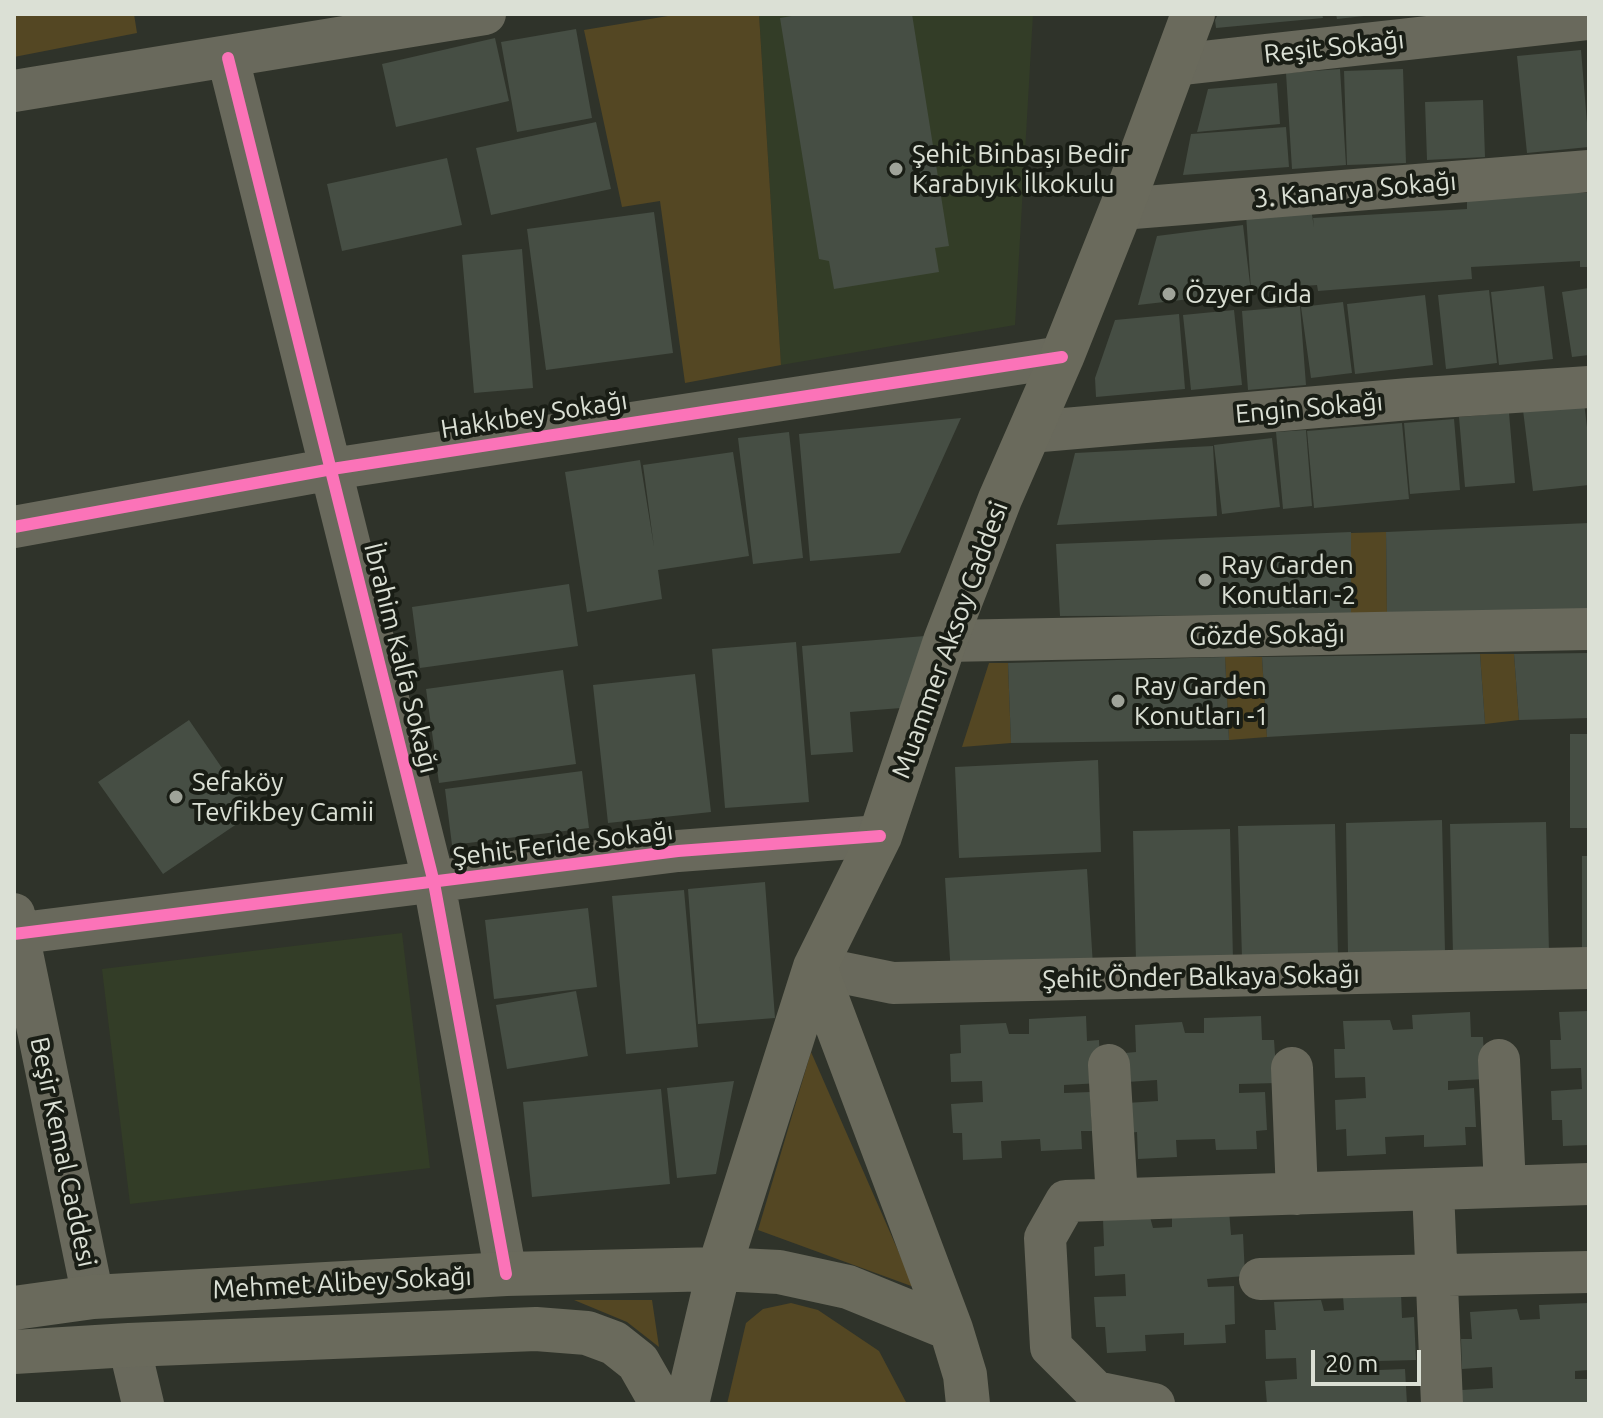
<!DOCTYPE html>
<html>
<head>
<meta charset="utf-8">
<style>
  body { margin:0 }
  #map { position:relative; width:1603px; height:1418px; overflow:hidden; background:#2f332a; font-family:Ubuntu,sans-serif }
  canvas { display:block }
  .frame { position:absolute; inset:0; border:16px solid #dbe0d5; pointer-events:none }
  .scale { position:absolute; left:1311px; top:1350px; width:110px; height:36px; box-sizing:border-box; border:4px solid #dbe0d5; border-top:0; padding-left:10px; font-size:24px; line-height:28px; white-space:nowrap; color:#dbe0d5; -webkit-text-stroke:6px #191d15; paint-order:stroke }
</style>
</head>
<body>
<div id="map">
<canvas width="1603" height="1418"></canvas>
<div class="frame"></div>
<div class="scale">20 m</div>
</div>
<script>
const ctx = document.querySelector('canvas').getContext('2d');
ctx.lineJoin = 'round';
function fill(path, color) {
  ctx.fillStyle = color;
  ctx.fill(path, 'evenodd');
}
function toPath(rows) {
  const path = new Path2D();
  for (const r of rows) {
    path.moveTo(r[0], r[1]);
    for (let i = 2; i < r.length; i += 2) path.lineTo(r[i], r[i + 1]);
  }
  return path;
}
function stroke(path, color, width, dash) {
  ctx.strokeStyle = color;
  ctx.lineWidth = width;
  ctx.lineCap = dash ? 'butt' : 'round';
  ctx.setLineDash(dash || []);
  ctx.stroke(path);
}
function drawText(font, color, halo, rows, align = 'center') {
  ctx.font = font + ' Ubuntu,sans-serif';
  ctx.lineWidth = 8;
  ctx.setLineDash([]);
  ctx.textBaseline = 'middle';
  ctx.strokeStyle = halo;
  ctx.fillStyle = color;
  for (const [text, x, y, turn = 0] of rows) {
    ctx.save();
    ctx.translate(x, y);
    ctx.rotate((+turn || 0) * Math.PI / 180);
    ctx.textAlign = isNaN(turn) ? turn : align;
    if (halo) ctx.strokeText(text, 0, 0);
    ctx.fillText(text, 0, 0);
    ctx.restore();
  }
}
const built = toPath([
  [759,14,1033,14,1015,325,781,365],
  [402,933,430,1168,130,1204,102,969]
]);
const green = toPath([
  [14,14,134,14,137,33,14,57],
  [680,14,759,14,781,365,685,383,660,201,622,207,584,30],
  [1386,532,1387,615,1351,615,1351,533],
  [1480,654,1514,654,1519,720,1485,724],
  [1225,657,1262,657,1267,737,1229,740],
  [989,663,1008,663,1011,743,962,747],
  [811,1052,914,1287,758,1230],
  [574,1300,652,1300,659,1347,627,1322],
  [791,1303,818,1310,879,1351,907,1404,727,1404,746,1323,763,1309]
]);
const building = toPath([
  [803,14,912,14,949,246,935,248,939,272,834,289,829,261,819,259,780,18],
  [1218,14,1322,14,1323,18,1216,28,1215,20],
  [1336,14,1364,14,1364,16,1337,19],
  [576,29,592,118,517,132,501,42],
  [495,38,509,101,396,127,382,64],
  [1581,50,1589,147,1527,153,1517,56],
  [1340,69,1346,165,1292,169,1286,73],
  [1403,69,1406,163,1347,165,1344,71],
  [1277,83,1280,124,1197,132,1208,89],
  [1483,100,1485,157,1427,160,1425,102],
  [596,122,611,189,491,215,476,148],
  [1286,127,1289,167,1183,175,1191,134],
  [447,158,462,225,342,251,327,184],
  [1577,188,1577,193,1589,193,1589,267,1580,267,1580,261,1471,267,1472,279,1318,291,1317,285,1251,290,1246,214,1311,209,1314,227,1313,218,1467,209,1467,197],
  [654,212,673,353,546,370,527,229],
  [1243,225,1251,292,1138,305,1157,236],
  [522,249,533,388,474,393,462,255],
  [1544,286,1553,359,1499,365,1491,292],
  [1589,288,1589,355,1572,357,1562,292],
  [1489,290,1497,363,1446,369,1438,295],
  [1425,295,1433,365,1355,374,1347,304],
  [1343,302,1352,373,1311,378,1301,307],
  [1300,306,1306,385,1248,390,1242,311],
  [1234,310,1242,385,1191,390,1183,315],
  [1179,314,1185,389,1096,397,1095,378,1115,320],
  [1584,402,1589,444,1589,485,1533,491,1523,410],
  [1509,413,1515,483,1465,487,1459,417],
  [961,418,900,553,810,561,799,434],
  [1454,419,1460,490,1410,494,1404,423],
  [1402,423,1409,499,1314,508,1307,431],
  [1306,430,1312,506,1283,509,1276,432],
  [789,432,803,558,753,564,738,438],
  [1272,438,1280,507,1222,514,1214,445],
  [1213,446,1217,516,1057,525,1075,453],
  [733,452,749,556,658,570,662,599,587,612,565,472,640,460,654,547,643,465],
  [1589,523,1589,611,1387,615,1386,532],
  [1351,532,1351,615,1060,616,1056,544],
  [569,584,578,646,420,668,412,607],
  [925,636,901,708,850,712,853,752,811,755,802,646],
  [796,642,809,802,725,808,712,649],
  [1589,653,1589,718,1519,720,1514,654],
  [1480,654,1485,724,1267,737,1262,657],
  [1225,657,1229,740,1011,743,1008,663],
  [563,670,576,764,439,783,426,689],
  [695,674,711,812,608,823,593,685],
  [189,720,253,813,163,874,98,782],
  [1570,734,1589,734,1589,828,1570,828],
  [1098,760,1101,852,959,858,955,767],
  [582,771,589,828,452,845,445,789],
  [1442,820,1445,952,1348,954,1346,823],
  [1546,822,1549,953,1453,955,1450,824],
  [1335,824,1338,956,1242,958,1238,826],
  [1230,829,1233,960,1136,962,1133,831],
  [1582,856,1589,856,1589,951,1582,951],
  [1087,869,1093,966,951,975,945,878],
  [765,882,775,1018,698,1024,688,889],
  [684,890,698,1047,626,1054,612,896],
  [588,908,597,987,494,999,485,920],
  [576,991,588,1056,507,1069,496,1005],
  [1589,1011,1589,1145,1563,1146,1562,1120,1552,1120,1551,1091,1582,1089,1581,1068,1551,1069,1550,1040,1561,1040,1559,1012],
  [1470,1012,1471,1037,1483,1037,1485,1079,1448,1081,1448,1090,1474,1088,1476,1127,1465,1127,1466,1145,1424,1147,1424,1135,1385,1137,1386,1154,1347,1156,1346,1129,1336,1130,1335,1100,1366,1098,1365,1077,1335,1078,1334,1049,1345,1049,1343,1021,1390,1020,1393,1030,1413,1029,1412,1015],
  [1086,1016,1087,1041,1099,1040,1101,1083,1064,1085,1064,1093,1090,1092,1092,1131,1081,1131,1082,1149,1041,1151,1040,1139,1001,1141,1002,1158,963,1160,962,1133,953,1133,951,1104,983,1102,982,1081,951,1082,950,1054,961,1053,960,1025,1006,1023,1009,1034,1029,1034,1029,1019],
  [1261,1016,1262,1040,1274,1040,1277,1083,1239,1084,1239,1093,1265,1092,1267,1130,1256,1131,1257,1149,1216,1150,1215,1139,1176,1140,1177,1157,1138,1159,1137,1132,1128,1133,1126,1103,1158,1101,1157,1080,1127,1082,1125,1053,1136,1052,1135,1025,1182,1022,1185,1033,1204,1033,1204,1018],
  [734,1081,716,1174,677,1178,667,1088],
  [661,1089,670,1184,532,1197,523,1102],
  [1229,1210,1231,1235,1243,1234,1245,1276,1207,1279,1208,1287,1234,1286,1235,1324,1225,1325,1226,1343,1184,1345,1184,1333,1145,1335,1146,1351,1107,1353,1105,1327,1096,1327,1094,1297,1126,1296,1125,1274,1095,1276,1094,1247,1104,1246,1103,1219,1150,1217,1153,1228,1172,1227,1172,1213],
  [1401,1293,1402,1318,1414,1317,1416,1360,1379,1361,1379,1370,1405,1369,1407,1404,1267,1404,1265,1381,1297,1379,1296,1358,1266,1359,1265,1330,1276,1330,1274,1302,1321,1300,1324,1311,1344,1310,1343,1296],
  [1589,1303,1589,1370,1575,1371,1575,1379,1589,1379,1589,1404,1462,1404,1462,1390,1493,1388,1492,1367,1462,1369,1461,1339,1472,1339,1470,1312,1517,1309,1520,1320,1540,1319,1539,1305]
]);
const minor = toPath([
  [228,58,434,883,506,1274],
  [1175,65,1589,19],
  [14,91,485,14],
  [1121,209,1589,171],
  [1030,432,1409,399,1589,387],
  [14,527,332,469,1062,357],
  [945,641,1589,629],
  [14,914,93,1297],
  [14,934,678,851,880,836],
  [815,967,893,983,1589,968],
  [1499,1060,1505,1186],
  [1109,1065,1117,1198],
  [1292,1068,1297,1194],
  [1433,1190,1442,1404],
  [1260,1279,1589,1272],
  [129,1345,143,1404],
  [1154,1404,1096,1392,1051,1347,1045,1238,1066,1201,1589,1184]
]);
const secondary = toPath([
  [815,967,951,1329,965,1375,968,1404],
  [14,1308,93,1297,506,1274,719,1269,779,1272,848,1287,951,1329],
  [14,1352,129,1345,536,1329,587,1333,614,1343,638,1362,662,1404],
  [687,1404,719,1269,815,967,880,836,945,641,1000,499,1062,357,1121,209,1193,14]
]);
const cycleway = toPath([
  [228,58,434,883,506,1274],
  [14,527,332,469,1062,357],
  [14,934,678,851,880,836]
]);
const markers = [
  [896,169,8,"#9fa399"],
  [1169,294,8,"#9fa399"],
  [1205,580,8,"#9fa399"],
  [1118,701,8,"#9fa399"],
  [176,797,8,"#9fa399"]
];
const streetNames = [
  ["Reşit Sokağı",1334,47,-6],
  ["3. Kanarya Sokağı",1355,190,-5],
  ["Engin Sokağı",1309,408,-5],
  ["Hakkıbey Sokağı",534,415,-9],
  ["Gözde Sokağı",1267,635,-1],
  ["Muammer Aksoy Caddesi",950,640,-70],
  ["İbrahim Kalfa Sokağı",401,658,76],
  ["Şehit Feride Sokağı",563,844,-7],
  ["Şehit Önder Balkaya Sokağı",1201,977,-1],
  ["Beşir Kemal Caddesi",63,1152,78],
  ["Mehmet Alibey Sokağı",342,1283,-3]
];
const poiNames = [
  ["Şehit Binbaşı Bedir",912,154],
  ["Karabıyık İlkokulu",912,184],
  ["Özyer Gıda",1185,294],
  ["Ray Garden",1221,565],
  ["Konutları -2",1221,595],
  ["Ray Garden",1134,686],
  ["Konutları -1",1134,716],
  ["Sefaköy",192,782],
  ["Tevfikbey Camii",192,812]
];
fill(built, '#333d27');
fill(green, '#544723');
fill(building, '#464e44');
stroke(minor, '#69695c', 42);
stroke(secondary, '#6a6a5c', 44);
stroke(cycleway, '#fb73b8', 12);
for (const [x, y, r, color] of markers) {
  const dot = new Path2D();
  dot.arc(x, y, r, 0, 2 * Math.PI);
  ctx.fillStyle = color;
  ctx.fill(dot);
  stroke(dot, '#191d15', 3);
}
drawText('26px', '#dbe0d5', '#191d15', streetNames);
drawText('26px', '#dbe0d5', '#191d15', poiNames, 'left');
</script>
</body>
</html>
